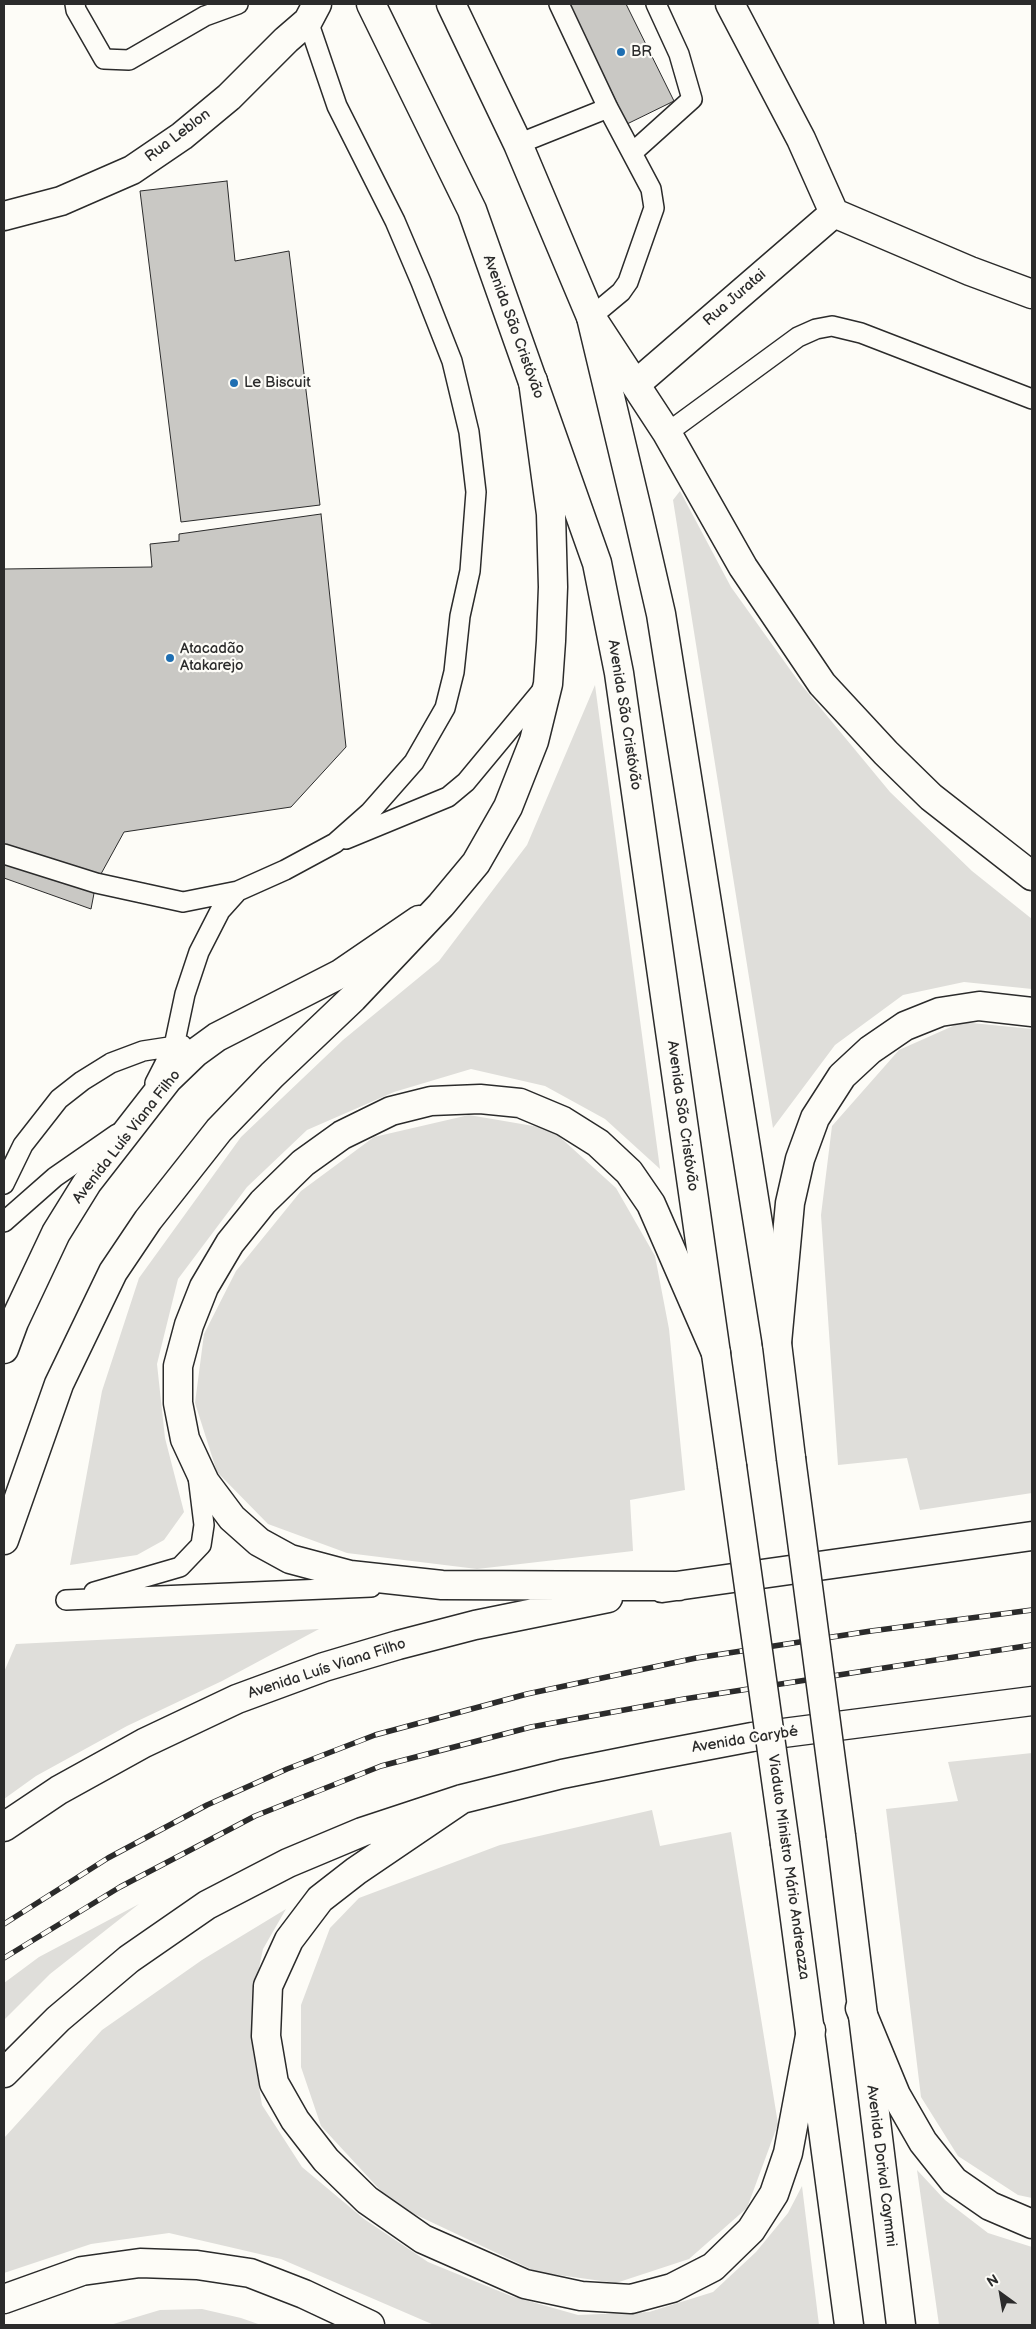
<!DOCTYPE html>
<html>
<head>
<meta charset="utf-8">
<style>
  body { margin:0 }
  #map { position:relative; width:1036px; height:2329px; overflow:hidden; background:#fdfcf7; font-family:"Balsamiq Sans",sans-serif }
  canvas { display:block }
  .frame { position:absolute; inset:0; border:5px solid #2b2b2b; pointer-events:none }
  .north { position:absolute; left:976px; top:2269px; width:50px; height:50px; -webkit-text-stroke:4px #fdfcf7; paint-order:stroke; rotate:328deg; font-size:14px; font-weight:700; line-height:20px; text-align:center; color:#2b2b2b }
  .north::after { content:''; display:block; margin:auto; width:18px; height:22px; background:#2b2b2b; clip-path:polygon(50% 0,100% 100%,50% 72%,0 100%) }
</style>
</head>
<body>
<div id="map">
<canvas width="1036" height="2329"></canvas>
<div class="frame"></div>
<div class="north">N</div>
</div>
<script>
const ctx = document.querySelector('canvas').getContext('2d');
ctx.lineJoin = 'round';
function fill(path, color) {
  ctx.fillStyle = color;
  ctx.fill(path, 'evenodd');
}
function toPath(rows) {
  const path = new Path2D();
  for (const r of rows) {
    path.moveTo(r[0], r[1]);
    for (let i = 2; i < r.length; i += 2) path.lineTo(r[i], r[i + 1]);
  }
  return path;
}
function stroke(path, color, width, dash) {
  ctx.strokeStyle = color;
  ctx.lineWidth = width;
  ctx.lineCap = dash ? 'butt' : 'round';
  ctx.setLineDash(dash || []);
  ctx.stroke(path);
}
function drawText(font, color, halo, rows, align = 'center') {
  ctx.font = font + ' "Balsamiq Sans",sans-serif';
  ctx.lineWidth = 4.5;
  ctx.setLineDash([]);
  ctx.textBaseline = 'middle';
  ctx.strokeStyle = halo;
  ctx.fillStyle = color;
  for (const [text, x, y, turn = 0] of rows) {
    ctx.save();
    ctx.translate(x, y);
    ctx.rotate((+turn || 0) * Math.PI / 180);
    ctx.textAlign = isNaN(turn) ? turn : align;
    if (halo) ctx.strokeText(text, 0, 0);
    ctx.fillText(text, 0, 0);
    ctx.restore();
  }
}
const green = toPath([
  [680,491,731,587,799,682,890,792,972,871,1032,919,1032,989,964,982,903,995,835,1045,773,1128,673,500],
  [595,685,660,1169,605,1119,545,1086,471,1069,394,1092,307,1130,247,1187,178,1279,157,1364,165,1438,184,1512,164,1540,137,1555,70,1565,102,1391,139,1278,241,1137,343,1040,439,961,527,845],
  [962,1022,1032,1029,1032,1493,920,1510,907,1458,838,1465,821,1215,832,1126,899,1050],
  [469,1115,551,1129,616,1188,655,1256,669,1329,685,1490,630,1500,633,1551,477,1569,347,1553,268,1524,217,1472,195,1403,204,1334,236,1271,301,1191,374,1137],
  [319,1629,222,1681,127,1726,36,1776,4,1799,4,1672,16,1644],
  [1032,1753,1032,2198,1018,2195,958,2156,921,2097,886,1809,958,1801,948,1762],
  [652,1810,660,1846,731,1832,778,2124,747,2208,689,2259,616,2283,537,2272,393,2204,321,2126,301,2067,301,2005,330,1928,359,1898,500,1845],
  [139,1904,50,1974,4,2020,4,1983,39,1957],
  [286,1909,263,1949,254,1992,253,2051,262,2105,302,2167,364,2219,428,2262,511,2296,578,2315,649,2312,713,2292,756,2252,788,2213,802,2186,819,2325,434,2325,281,2259,169,2233,91,2244,4,2273,4,2138,102,2030,202,1960],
  [917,2170,945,2200,988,2233,1032,2247,1032,2325,939,2325],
  [202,2309,241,2318,261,2325,110,2325,160,2310]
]);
const building = toPath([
  [569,4,626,4,674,101,627,124,569,4],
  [227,181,235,261,289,251,320,505,181,522,140,191,227,181],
  [321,514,346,747,291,807,124,832,96,883,91,909,4,878,4,569,152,567,150,544,179,541,179,534,321,514]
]);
const lane = toPath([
  [75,4,76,10,104,59,129,60,205,16,238,4],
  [559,4,608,108,651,189,654,208,628,282,621,292,591,317],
  [518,144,608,108],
  [632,153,692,99,679,54,656,4],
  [667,433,798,337,816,329,832,326,861,333,1032,399],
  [346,839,448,797,466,782,544,688],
  [4,854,96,883,183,902,238,891,285,870,335,843,370,812,414,762,445,708,454,672,460,616,470,571,476,492,469,432,452,361,421,282,395,221,337,106,308,21],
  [155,1083,174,1046,185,994,199,952,220,911,238,891],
  [4,1184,23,1145,59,1099,82,1081,111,1063,143,1051,182,1045],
  [4,1222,55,1177,117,1134],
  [94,1592,180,1567,201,1545,204,1525,198,1476],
  [66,1600,371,1587]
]);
const street = toPath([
  [730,4,801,139,834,213,970,271,1032,294],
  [4,216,61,201,132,170,182,136,229,97,286,40,308,21,317,4],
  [636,384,834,213]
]);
const secondary = toPath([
  [4,1349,14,1322,56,1233,87,1183,168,1079,195,1053,217,1037,340,974,419,920]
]);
const primary = toPath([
  [371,4,472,210,597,563,619,673,732,1466],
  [451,4,518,144,591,317,638,514,661,614,777,1343,791,1458],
  [841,1836,901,2325],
  [785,1844,849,2325]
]);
const highway = toPath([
  [591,317,667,433,743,567,822,684,886,753,931,797,1032,876],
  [777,1343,790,1203,800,1159,815,1118,842,1076,870,1050,905,1026,940,1012,979,1006,1032,1012],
  [4,1540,59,1384,113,1272,148,1220,219,1130,272,1075,353,998,441,905,476,863,508,807,534,741,548,684,551,641,553,587,551,514,533,381],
  [679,1586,442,1585,350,1575,290,1559,259,1542,232,1518,205,1482,185,1439,178,1403,178,1366,189,1325,204,1287,230,1243,263,1202,303,1163,342,1135,391,1111,431,1101,480,1099,520,1103,563,1121,598,1143,629,1172,651,1204,716,1353],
  [662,1588,1032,1536],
  [462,1799,356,1871,320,1899,289,1940,268,1986,266,2036,274,2083,295,2120,326,2160,367,2200,423,2239,525,2284,581,2296,631,2299,672,2288,713,2267,751,2230,774,2194,788,2153,811,2030],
  [4,1827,59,1790,144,1743,237,1699,324,1667,398,1645,475,1625,608,1598],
  [860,2008,896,2095,923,2142,954,2181,990,2206,1032,2224],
  [4,2073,58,2019,129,1959,207,1905,288,1863,362,1832,462,1799,562,1774,652,1756,752,1737,1032,1701],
  [4,2299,82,2271,140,2263,197,2265,250,2273,304,2294,370,2325]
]);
const rail = toPath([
  [4,1924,108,1858,207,1805,287,1769,375,1735,527,1694,696,1658,871,1631,1032,1610],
  [4,1958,120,1887,255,1816,381,1766,531,1727,684,1699,1032,1645]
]);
const primaryBridge = toPath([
  [791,1458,841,1836],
  [732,1466,785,1844]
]);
const markers = [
  [621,52,5,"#1f6fb2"],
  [234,383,5,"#1f6fb2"],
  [170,658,5,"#1f6fb2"]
];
const poiNames = [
  ["BR",631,52],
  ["Le Biscuit",244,383],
  ["Atacadão",180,649],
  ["Atakarejo",180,666]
];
const streetNames = [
  ["Rua Leblon",178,136,-37],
  ["Rua Juratai",735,298,-41],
  ["Avenida São Cristóvão",513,327,70],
  ["Avenida São Cristóvão",624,715,81],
  ["Avenida São Cristóvão",682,1116,82],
  ["Avenida Luís Viana Filho",127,1137,-52],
  ["Avenida Luís Viana Filho",327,1669,-18],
  ["Avenida Carybé",745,1740,-9],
  ["Viaduto Ministro Mário Andreazza",788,1867,82],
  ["Avenida Dorival Caymmi",881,2166,83]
];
fill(green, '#dfdeda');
fill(building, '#c9c8c4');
stroke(building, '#2b2b2b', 1);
stroke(lane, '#2b2b2b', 22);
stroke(street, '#2b2b2b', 31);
stroke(secondary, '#2b2b2b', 31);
stroke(primary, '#2b2b2b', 31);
stroke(highway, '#2b2b2b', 31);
stroke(lane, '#fdfcf7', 19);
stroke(street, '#fdfcf7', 28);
stroke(secondary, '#fdfcf7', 28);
stroke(primary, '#fdfcf7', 28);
stroke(highway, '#fdfcf7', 28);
stroke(rail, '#2b2b2b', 5.5);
stroke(rail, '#fdfcf7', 4, [11]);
stroke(primaryBridge, '#2b2b2b', 31, []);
stroke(primaryBridge, '#fdfcf7', 28);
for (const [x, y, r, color] of markers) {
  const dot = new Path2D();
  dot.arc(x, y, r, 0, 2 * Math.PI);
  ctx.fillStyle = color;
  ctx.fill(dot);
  stroke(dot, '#fdfcf7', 2);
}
drawText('15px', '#2b2b2b', '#fdfcf7', poiNames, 'left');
drawText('15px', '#2b2b2b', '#fdfcf7', streetNames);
</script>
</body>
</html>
